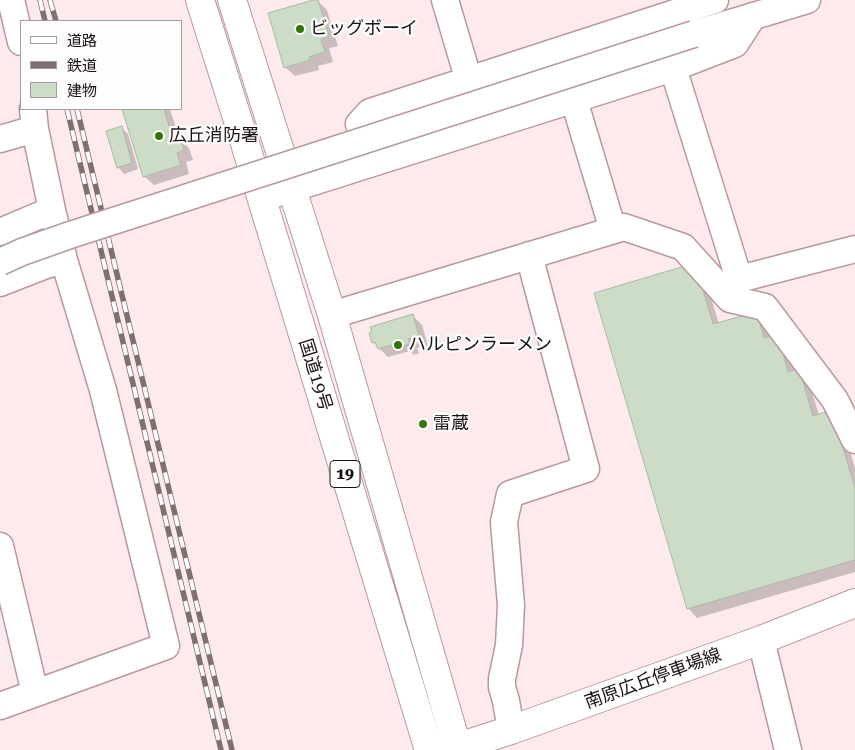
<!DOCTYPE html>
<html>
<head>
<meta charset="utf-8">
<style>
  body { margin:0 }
  #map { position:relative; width:855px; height:750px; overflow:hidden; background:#fdeaec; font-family:"Roboto Serif","Noto Sans JP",serif }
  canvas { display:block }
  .legend { position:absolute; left:20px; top:20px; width:162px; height:90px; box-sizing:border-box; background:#fdfdfd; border:1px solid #a39f9f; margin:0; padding:6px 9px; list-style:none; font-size:15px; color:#1b1112 }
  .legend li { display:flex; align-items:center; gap:10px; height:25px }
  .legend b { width:25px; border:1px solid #a39f9f }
</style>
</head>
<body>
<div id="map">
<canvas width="855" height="750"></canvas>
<ul class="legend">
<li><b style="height:6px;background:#fff"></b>道路</li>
<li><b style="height:6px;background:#7e7072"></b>鉄道</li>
<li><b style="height:14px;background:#ccdcc6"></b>建物</li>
</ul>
</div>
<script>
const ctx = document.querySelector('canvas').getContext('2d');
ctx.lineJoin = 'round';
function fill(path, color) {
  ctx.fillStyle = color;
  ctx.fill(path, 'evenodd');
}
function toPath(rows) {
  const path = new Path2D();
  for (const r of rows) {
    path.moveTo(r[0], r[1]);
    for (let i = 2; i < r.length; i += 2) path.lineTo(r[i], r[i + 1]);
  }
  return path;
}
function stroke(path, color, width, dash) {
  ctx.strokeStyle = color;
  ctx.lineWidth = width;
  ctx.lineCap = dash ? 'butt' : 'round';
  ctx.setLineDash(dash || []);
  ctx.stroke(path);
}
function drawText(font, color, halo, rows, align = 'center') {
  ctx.font = font + ' "Roboto Serif","Noto Sans JP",serif';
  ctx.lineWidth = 4.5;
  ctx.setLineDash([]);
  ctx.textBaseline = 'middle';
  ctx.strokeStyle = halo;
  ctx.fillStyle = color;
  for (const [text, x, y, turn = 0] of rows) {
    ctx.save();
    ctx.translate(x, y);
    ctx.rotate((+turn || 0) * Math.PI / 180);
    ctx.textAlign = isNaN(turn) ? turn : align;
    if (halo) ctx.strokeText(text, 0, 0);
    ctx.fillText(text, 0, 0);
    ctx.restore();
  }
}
const shadow = toPath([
  [317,0,327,10,338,46,329,48,333,62,318,66,319,70,295,76,285,67],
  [128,109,170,109,179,138,189,148,193,160,186,162,189,174,154,185,144,176,124,110],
  [121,128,128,134,138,169,124,174,118,167],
  [704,274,719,324,756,313,766,323,770,337,787,345,794,371,808,379,819,415,841,421,855,468,855,572,697,618,688,608,595,294],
  [413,316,422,325,428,346,417,348,419,353,414,355,410,351,388,357,373,342]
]);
const building = toPath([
  [313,0,318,0,329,36,321,39,325,52,309,57,310,60,284,68,268,13,313,0],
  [122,109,164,109,173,139,180,137,184,150,177,153,181,165,143,177,122,109],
  [122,126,132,163,117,168,106,131,122,126],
  [695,263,713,324,757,312,764,338,778,334,788,372,799,368,813,416,832,410,855,488,855,560,687,609,594,293,695,263],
  [413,314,419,336,408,339,410,344,403,346,402,342,378,349,375,342,372,343,369,333,372,332,370,327,413,314]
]);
const minor = toPath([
  [11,0,21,42],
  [445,0,469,81],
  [694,34,807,0],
  [673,68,739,279,855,249],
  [574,100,613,230],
  [0,139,35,129],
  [371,162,359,124,370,112,715,0],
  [262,198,673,68,735,44,753,16],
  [0,232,52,210],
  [0,283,46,265,64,260],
  [332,315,624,227,683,247,730,299,765,307,835,400,855,440],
  [0,546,35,693],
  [761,640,788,750],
  [0,706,166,646,103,390,64,260,52,210,35,129,33,109],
  [511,730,506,701,502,687,502,679,509,645,511,605,504,522,510,494,586,469,529,255]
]);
const major = toPath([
  [449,750,511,730,761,640,855,603]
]);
const highway = toPath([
  [200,0,240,127,429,750],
  [232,0,332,315,458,750]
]);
const rail = toPath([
  [40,0,45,21],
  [50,0,56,21],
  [67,109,221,750],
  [77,109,232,750]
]);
const minorBridge = toPath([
  [0,262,22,252,70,235,694,34]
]);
const markers = [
  [300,29,5,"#367308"],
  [159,136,5,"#367308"],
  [398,345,5,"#367308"],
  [423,424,5,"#367308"]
];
const shields = [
  [345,474,30]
];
const shieldNames = [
  ["19",345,474]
];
const poiNames = [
  ["ビッグボーイ",310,29],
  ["広丘消防署",169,136],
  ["ハルピンラーメン",408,345],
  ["雷蔵",433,424]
];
const streetNames = [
  ["国道19号",315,375,73],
  ["南原広丘停車場線",653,679,-20]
];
fill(shadow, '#0003');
fill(building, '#ccdcc6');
stroke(building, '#aab9a3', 1);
stroke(minor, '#b7999c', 29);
stroke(major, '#b7999c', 30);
stroke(highway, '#b7999c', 30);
stroke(minor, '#fff', 26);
stroke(major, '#fff', 28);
stroke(highway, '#fff', 28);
stroke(rail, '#7e7072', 5.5);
stroke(rail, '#fdfdfd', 4, [11]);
stroke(minorBridge, '#b7999c', 29, []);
stroke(minorBridge, '#fff', 26);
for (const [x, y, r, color] of markers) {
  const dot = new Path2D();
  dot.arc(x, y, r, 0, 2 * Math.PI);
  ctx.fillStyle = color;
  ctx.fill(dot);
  stroke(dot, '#fdfdfd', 2);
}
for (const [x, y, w] of shields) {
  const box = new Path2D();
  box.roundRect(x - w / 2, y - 13.5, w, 27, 4);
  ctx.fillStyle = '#fdfdfd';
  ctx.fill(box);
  stroke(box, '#1b1112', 1);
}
drawText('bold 16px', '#1b1112', null, shieldNames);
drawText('18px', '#1b1112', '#fdfdfd', poiNames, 'left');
drawText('18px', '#1b1112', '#fdfdfd', streetNames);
</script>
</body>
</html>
